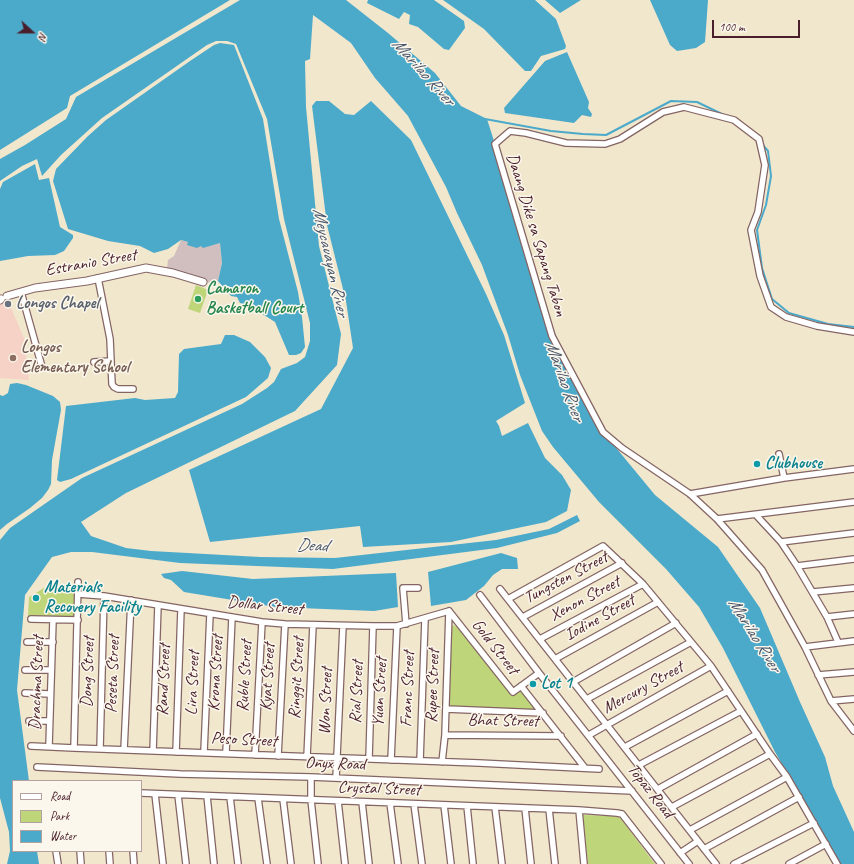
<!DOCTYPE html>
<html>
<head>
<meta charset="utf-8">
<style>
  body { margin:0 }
  #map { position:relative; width:854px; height:864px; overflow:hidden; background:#f1e7cd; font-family:Caveat,sans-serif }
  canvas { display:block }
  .legend { position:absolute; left:12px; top:780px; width:130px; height:72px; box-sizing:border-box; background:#fbf7ec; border:1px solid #b4a19f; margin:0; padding:5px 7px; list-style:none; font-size:12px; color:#4a1f2b }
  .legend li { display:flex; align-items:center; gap:8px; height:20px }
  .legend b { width:20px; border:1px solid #b4a19f }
  .north { position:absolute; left:12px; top:12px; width:40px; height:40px; -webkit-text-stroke:3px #fbf7ec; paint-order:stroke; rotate:111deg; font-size:11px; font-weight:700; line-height:16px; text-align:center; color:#4a1f2b }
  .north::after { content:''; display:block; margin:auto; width:14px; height:18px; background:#4a1f2b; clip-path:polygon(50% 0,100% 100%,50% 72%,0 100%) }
  .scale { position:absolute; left:712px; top:20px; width:88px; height:18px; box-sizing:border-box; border:2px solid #4a1f2b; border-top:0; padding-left:5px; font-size:12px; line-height:14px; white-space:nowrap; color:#4a1f2b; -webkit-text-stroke:3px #fbf7ec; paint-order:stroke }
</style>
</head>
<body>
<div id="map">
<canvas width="854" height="864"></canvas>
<ul class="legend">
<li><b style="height:5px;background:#fff"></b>Road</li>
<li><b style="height:11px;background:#bfd57a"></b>Park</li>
<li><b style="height:11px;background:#4ba9ca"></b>Water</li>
</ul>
<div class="north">N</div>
<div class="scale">100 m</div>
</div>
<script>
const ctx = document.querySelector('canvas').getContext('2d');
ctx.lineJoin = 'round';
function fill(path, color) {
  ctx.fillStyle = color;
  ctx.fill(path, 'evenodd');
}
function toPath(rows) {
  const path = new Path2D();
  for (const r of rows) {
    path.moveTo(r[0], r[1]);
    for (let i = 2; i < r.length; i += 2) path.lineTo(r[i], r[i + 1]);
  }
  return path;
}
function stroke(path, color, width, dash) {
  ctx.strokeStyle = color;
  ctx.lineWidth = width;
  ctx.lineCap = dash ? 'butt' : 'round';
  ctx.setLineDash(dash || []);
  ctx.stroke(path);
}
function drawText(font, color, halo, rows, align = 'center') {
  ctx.font = font + ' Caveat,sans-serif';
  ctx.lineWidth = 3;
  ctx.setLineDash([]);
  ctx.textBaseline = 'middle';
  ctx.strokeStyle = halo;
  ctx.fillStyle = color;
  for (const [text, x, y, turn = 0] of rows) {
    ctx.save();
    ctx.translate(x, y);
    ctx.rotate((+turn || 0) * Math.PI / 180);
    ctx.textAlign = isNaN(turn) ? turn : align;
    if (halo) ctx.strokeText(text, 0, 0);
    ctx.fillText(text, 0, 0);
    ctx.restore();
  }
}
const built = toPath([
  [2,301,6,309,11,308,24,338,29,380,0,378,0,302]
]);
const industrial = toPath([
  [181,240,205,247,220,243,222,263,218,281,213,285,193,275,167,268,168,260,174,256]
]);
const green = toPath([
  [196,285,208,290,200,313,188,309],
  [74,585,75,618,28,616,29,597,44,588],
  [453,625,457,627,512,696,521,691,536,710,448,706,451,628],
  [583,815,617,816,621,819,655,864,588,864]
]);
const water = toPath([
  [0,0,230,0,70,96,67,108,0,150],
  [240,0,346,0,388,33,435,73,461,106,487,119,563,358,603,432,655,495,718,547,760,608,800,702,825,757,833,786,854,832,854,864,840,864,796,786,794,785,775,752,723,648,699,607,666,569,599,502,553,447,542,431,520,375,508,335,482,265,457,213,446,187,408,116,375,78,351,43,313,15,310,59,305,61,306,107,319,246,341,334,337,365,295,411,126,493,81,522,91,536,126,548,151,551,260,557,335,558,496,540,549,529,577,515,580,521,557,533,497,548,333,569,180,563,92,552,71,552,52,557,25,595,17,690,29,781,13,781,13,851,37,851,39,864,7,864,10,851,9,832,0,798,0,540,10,528,82,478,242,404,267,388,274,382,281,369,297,363,305,357,310,341,310,323,284,219,267,119,236,44,227,41,216,41,207,45,102,118,61,155,42,176,37,159,22,166,0,181,0,159,25,145,66,119,76,97],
  [368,0,434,0,464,21,465,28,449,50,444,49,418,27,409,24,410,15,404,12,399,19,367,3],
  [443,0,535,0,556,19,566,46,565,49,541,56,531,71,525,71,484,29],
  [545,0,581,0,560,13],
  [650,0,708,0,705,42,696,48,677,51,670,45],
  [220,43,234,45,263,119,279,219,298,292,302,317,305,347,301,353,296,355,289,355,275,322,250,306,240,303,237,297,231,296,218,281,222,263,220,243,203,248,201,246,197,248,187,245,188,242,181,240,168,249,154,253,140,246,108,241,68,229,53,181,56,169,88,136,106,120,190,61,214,45],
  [567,52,589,102,588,108,592,114,591,117,582,115,574,123,505,113,504,108,545,61],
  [316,101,329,101,345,114,354,115,371,101,411,140,486,294,504,335,525,403,496,421,499,426,502,436,528,423,545,458,562,475,571,490,567,511,546,522,451,542,363,547,360,526,210,542,189,470,321,409,353,348,346,301,327,225,312,106],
  [35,164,39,180,49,178,60,227,73,235,73,238,64,251,55,255,28,256,0,261,0,189,3,182],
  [225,335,234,335,250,342,265,357,271,368,268,378,246,397,71,479,60,482,57,480,66,406,135,398,145,400,175,398,178,392,179,354,184,349,221,344],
  [17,383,26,385,53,396,60,402,61,410,52,460,51,484,48,490,42,498,30,508,7,524,0,530,0,395,3,396,8,393,10,384],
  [501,553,517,558,518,569,502,569,493,575,484,586,466,600,431,606,428,572],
  [182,571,253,579,396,573,398,607,374,611,275,607,184,592,171,580,164,578,161,574]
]);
const stream = toPath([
  [485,119,551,131,583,134,606,135,671,101,697,102,726,116],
  [762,144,768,151,771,176,766,205,757,230,762,268,772,299,789,313,828,324,854,327]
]);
const minor = toPath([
  [98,278,110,339,112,384,114,387,118,389,133,389],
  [21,292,42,367],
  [854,332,817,326,786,317,771,307,760,276,751,230,758,212,765,165,759,139,734,120,684,107,663,112,620,139,605,144,566,143,526,133,510,131,495,144,552,336,603,432,622,448,690,494,717,519,762,570,805,647,831,701,854,731],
  [94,362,111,361],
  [779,454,784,478],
  [690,494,784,478,854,469],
  [756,515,781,542,797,566,827,617,838,642],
  [717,519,854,502],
  [781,542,854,533],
  [797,566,854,559],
  [500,589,716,864],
  [813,592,854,588],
  [78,594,104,596,262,622,285,624,373,626,397,626,449,611],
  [480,595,539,673,689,864],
  [508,599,603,546,643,584,711,666,770,754,787,777,837,864],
  [449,611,513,692,539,673],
  [523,617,622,563],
  [827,617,854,614],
  [31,619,78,620],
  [406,624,403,588,418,588],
  [540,639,643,584],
  [27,642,53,642],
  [805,647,854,641],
  [555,659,658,602],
  [25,670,51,670],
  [818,675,854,672],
  [573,682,676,623],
  [521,686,585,768],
  [25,693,50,694],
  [587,699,691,642],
  [831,701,854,699],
  [446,709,543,713],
  [29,721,49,721],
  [445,735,561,736],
  [589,735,711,666],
  [31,746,74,748,479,763,599,769],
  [49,746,53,620],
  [625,747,728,691],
  [74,748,78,582],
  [100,749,104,596],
  [124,750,131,600],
  [153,751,158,605],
  [176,752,181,609],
  [204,752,210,614],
  [226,753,232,617],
  [255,755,262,622],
  [278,756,285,624],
  [307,757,313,625],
  [369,759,373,626],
  [391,760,397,626],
  [420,761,425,619],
  [442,762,445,735,449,611],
  [639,765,741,711],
  [37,767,180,774,311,777,632,791],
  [311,777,311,800,318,864],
  [336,778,343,626],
  [658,789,757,734],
  [141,793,579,810,617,813,622,814,661,864],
  [155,794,163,864],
  [178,795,186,864],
  [207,796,214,864],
  [230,797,238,864],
  [258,798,267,864],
  [283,799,291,864],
  [338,801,345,864],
  [362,802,369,864],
  [390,803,398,864],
  [414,804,422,864],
  [444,805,451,864],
  [467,806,473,864],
  [495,807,502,864],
  [672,807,770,754],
  [525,808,531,864],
  [549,809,555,864],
  [579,810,584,864],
  [690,830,787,777],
  [704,849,799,797],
  [56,851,58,864],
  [80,851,81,864],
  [109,851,110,864],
  [133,851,134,864],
  [680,853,698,841],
  [734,864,814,823],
  [789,864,826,844]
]);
const tertiary = toPath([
  [7,296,35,288,87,281,146,268,173,273,203,282],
  [0,300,1,299]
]);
const markers = [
  [198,299,4,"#2e9e5b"],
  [8,304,4,"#6b7280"],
  [13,358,4,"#8d6e63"],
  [757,464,4,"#0f9aa8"],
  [36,598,4,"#0f9aa8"],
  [533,684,4,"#0f9aa8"]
];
const streetNames = [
  ["Daang Dike sa Sapang Tabon",536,235,73],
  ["Estranio Street",91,263,-10],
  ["Tungsten Street",566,578,-28],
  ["Xenon Street",585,599,-28],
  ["Dollar Street",265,606,6],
  ["Iodine Street",600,618,-29],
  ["Gold Street",495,647,52],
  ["Dong Street",88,672,-88],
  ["Krona Street",216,673,-87],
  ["Peseta Street",113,674,-88],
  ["Ruble Street",245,676,-87],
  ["Kyat Street",268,677,-87],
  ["Ringgit Street",297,678,-87],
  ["Rand Street",164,680,-88],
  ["Drachma Street",37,683,-88],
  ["Lira Street",193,683,-88],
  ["Rupee Street",433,686,-88],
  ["Mercury Street",643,688,-29],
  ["Franc Street",408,689,-88],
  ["Rial Street",357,692,-88],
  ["Yuan Street",380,692,-87],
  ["Won Street",326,701,-88],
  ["Bhat Street",503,721,1],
  ["Peso Street",244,740,3],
  ["Onyx Road",335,764,2],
  ["Crystal Street",379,789,2],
  ["Topaz Road",650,791,52]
];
const leisureNames = [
  ["Camaron",206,289],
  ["Basketball Court",206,309]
];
const worshipNames = [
  ["Longos Chapel",16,304]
];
const educationNames = [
  ["Longos",21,348],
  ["Elementary School",21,368]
];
const cultureNames = [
  ["Clubhouse",765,464],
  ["Materials",44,588],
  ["Recovery Facility",44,608],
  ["Lot 1",541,684]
];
const waterNames = [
  ["Marilao River",423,72,48],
  ["Meycauayan River",330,262,77],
  ["Marilao River",564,381,70],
  ["Dead",312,546,2],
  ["Marilao River",754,635,58]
];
fill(built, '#f6d1c5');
fill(industrial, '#d1bfbf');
fill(green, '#bfd57a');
fill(water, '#4ba9ca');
stroke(stream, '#4ba9ca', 2);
stroke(minor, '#846564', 8);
stroke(tertiary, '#846564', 9);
stroke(minor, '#fff', 5.5);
stroke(tertiary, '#fff', 7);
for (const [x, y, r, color] of markers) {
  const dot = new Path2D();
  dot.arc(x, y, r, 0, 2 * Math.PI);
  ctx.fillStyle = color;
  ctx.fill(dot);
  stroke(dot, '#fbf7ec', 1.5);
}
drawText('17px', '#4a1f2b', '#fbf7ec', streetNames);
drawText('bold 17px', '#27864d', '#fbf7ec', leisureNames, 'left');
drawText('bold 17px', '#5b616d', '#fbf7ec', worshipNames, 'left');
drawText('bold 17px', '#785e54', '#fbf7ec', educationNames, 'left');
drawText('bold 17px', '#0d838f', '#fbf7ec', cultureNames, 'left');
drawText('italic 18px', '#4a566b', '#fbf7ec', waterNames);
</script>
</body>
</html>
